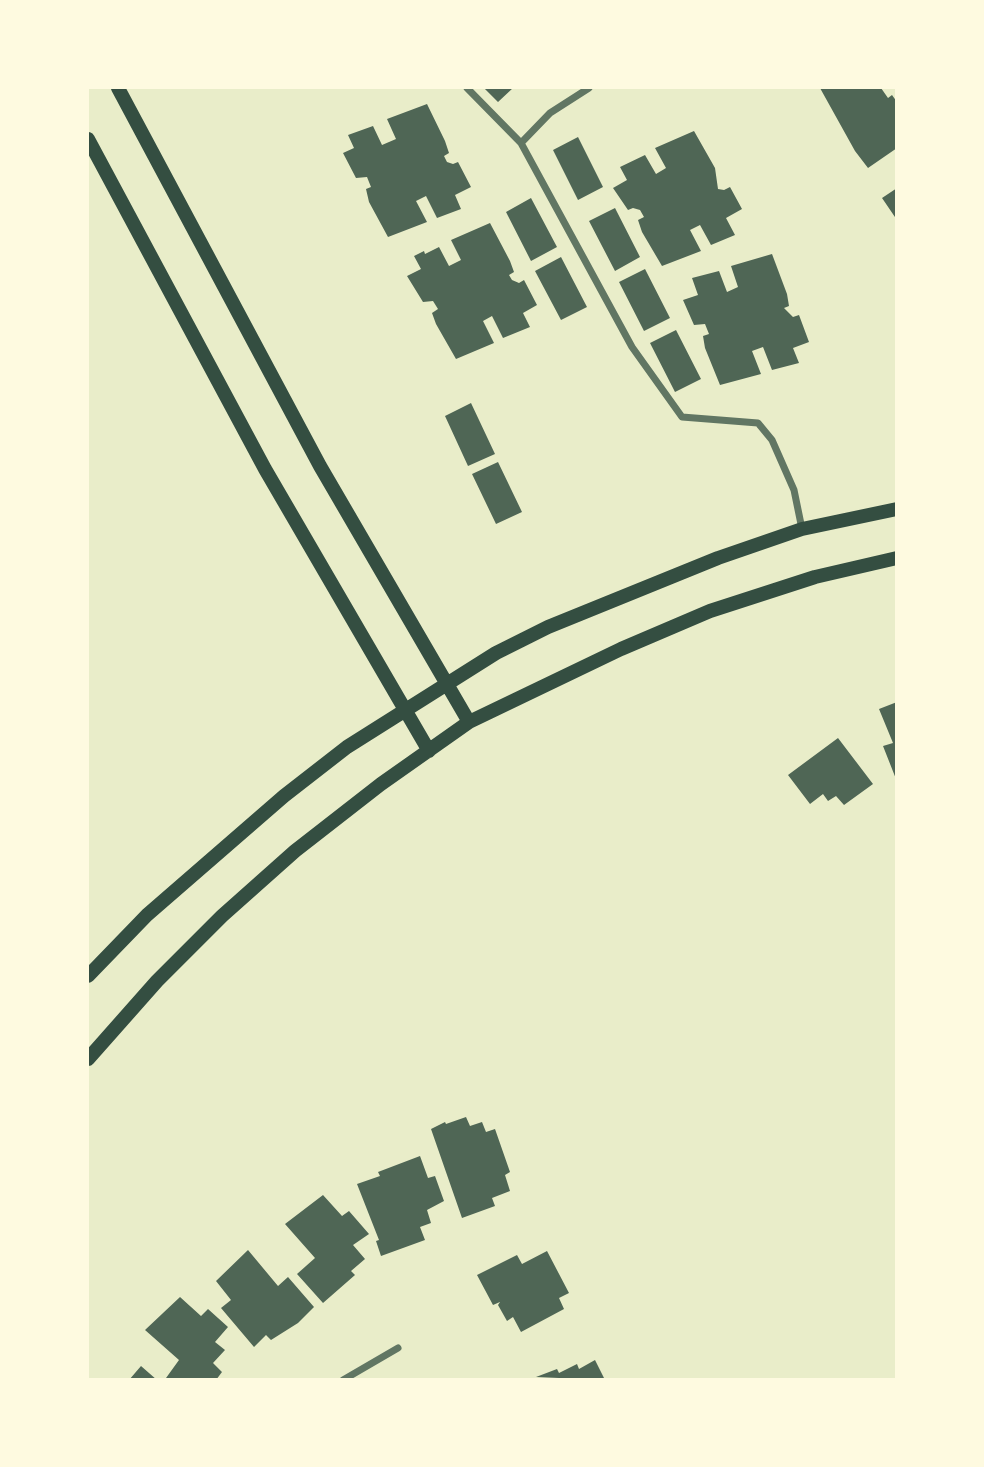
<!DOCTYPE html>
<html>
<head>
<meta charset="utf-8">
<style>
  body { margin:0 }
  #map { position:relative; width:984px; height:1467px; overflow:hidden; background:#e9edc9; font-family:Ubuntu,sans-serif }
  canvas { display:block }
  .frame { position:absolute; inset:0; border:89px solid #fefae0; pointer-events:none }
</style>
</head>
<body>
<div id="map">
<canvas width="984" height="1467"></canvas>
<div class="frame"></div>
</div>
<script>
const ctx = document.querySelector('canvas').getContext('2d');
ctx.lineJoin = 'round';
function fill(path, color) {
  ctx.fillStyle = color;
  ctx.fill(path, 'evenodd');
}
function toPath(rows) {
  const path = new Path2D();
  for (const r of rows) {
    path.moveTo(r[0], r[1]);
    for (let i = 2; i < r.length; i += 2) path.lineTo(r[i], r[i + 1]);
  }
  return path;
}
function stroke(path, color, width, dash) {
  ctx.strokeStyle = color;
  ctx.lineWidth = width;
  ctx.lineCap = dash ? 'butt' : 'round';
  ctx.setLineDash(dash || []);
  ctx.stroke(path);
}
const building = toPath([
  [484,88,513,88,498,102],
  [820,88,881,88,888,98,892,95,897,102,897,148,868,168,855,151],
  [427,104,445,141,449,153,444,156,447,162,453,164,458,162,471,187,455,195,461,209,437,218,426,196,416,201,427,222,388,237,369,202,366,189,371,187,367,177,356,178,343,153,354,148,348,135,373,126,382,145,396,139,387,119],
  [694,131,715,168,718,189,724,190,730,187,742,209,726,218,735,235,711,245,700,225,690,230,701,251,662,266,642,232,638,220,644,217,640,210,633,208,628,210,613,188,627,180,620,167,645,155,656,174,666,168,655,148],
  [578,137,603,187,578,200,553,150],
  [897,188,897,220,882,198],
  [531,198,557,247,531,261,506,212],
  [615,208,640,257,615,271,589,221],
  [490,223,510,261,514,272,509,275,512,280,519,283,524,280,537,305,523,313,530,327,503,338,492,316,483,321,494,343,456,359,436,324,432,313,438,309,433,301,423,302,407,276,421,269,414,256,424,251,425,254,439,247,449,266,461,260,451,240],
  [772,254,787,294,789,306,784,308,793,317,799,315,809,342,793,348,799,363,772,370,763,347,752,351,761,374,720,385,705,348,703,336,709,334,705,324,694,325,683,300,698,295,692,278,719,271,727,292,738,287,731,266],
  [561,257,587,307,561,320,535,271],
  [645,269,670,318,644,331,619,282],
  [676,330,701,379,675,392,650,343],
  [471,403,495,454,468,466,445,416],
  [498,462,522,512,496,524,472,474],
  [897,702,897,779,896,779,883,746,893,743,879,709],
  [838,738,873,784,844,805,836,796,828,801,823,794,810,804,788,775],
  [466,1117,470,1126,482,1122,486,1132,495,1129,510,1172,505,1175,510,1191,492,1198,495,1206,462,1218,431,1129,445,1122,446,1124],
  [420,1156,428,1178,435,1176,444,1201,427,1210,431,1223,420,1227,425,1240,381,1256,376,1241,379,1240,357,1184,380,1176,378,1172],
  [323,1195,342,1216,349,1211,369,1234,353,1245,365,1259,351,1271,355,1275,323,1303,297,1274,315,1258,285,1224],
  [248,1250,278,1286,288,1277,314,1307,298,1323,271,1340,266,1335,254,1347,221,1308,231,1300,216,1281],
  [547,1251,569,1293,559,1298,564,1309,521,1332,513,1317,507,1321,498,1305,500,1302,493,1305,477,1275,517,1255,522,1264],
  [180,1297,201,1316,208,1309,228,1327,215,1342,225,1350,213,1363,222,1372,216,1380,166,1378,179,1360,145,1330],
  [595,1360,605,1380,536,1377,557,1369,559,1373,577,1364,579,1369],
  [141,1366,157,1380,129,1380]
]);
const minor = toPath([
  [467,88,521,143,632,347,682,417,758,423,772,440,794,490,802,529],
  [521,143,550,113,589,88],
  [343,1380,398,1348]
]);
const secondary = toPath([
  [118,88,320,466,469,722],
  [88,139,265,469,429,751],
  [88,976,147,915,284,796,347,747,496,653,548,627,718,558,802,529,897,509],
  [88,1059,157,981,222,916,295,851,381,784,469,722,621,649,710,611,815,577,897,558]
]);
fill(building, '#4f6655');
stroke(minor, '#617663', 7);
stroke(secondary, '#344e41', 14);
</script>
</body>
</html>
